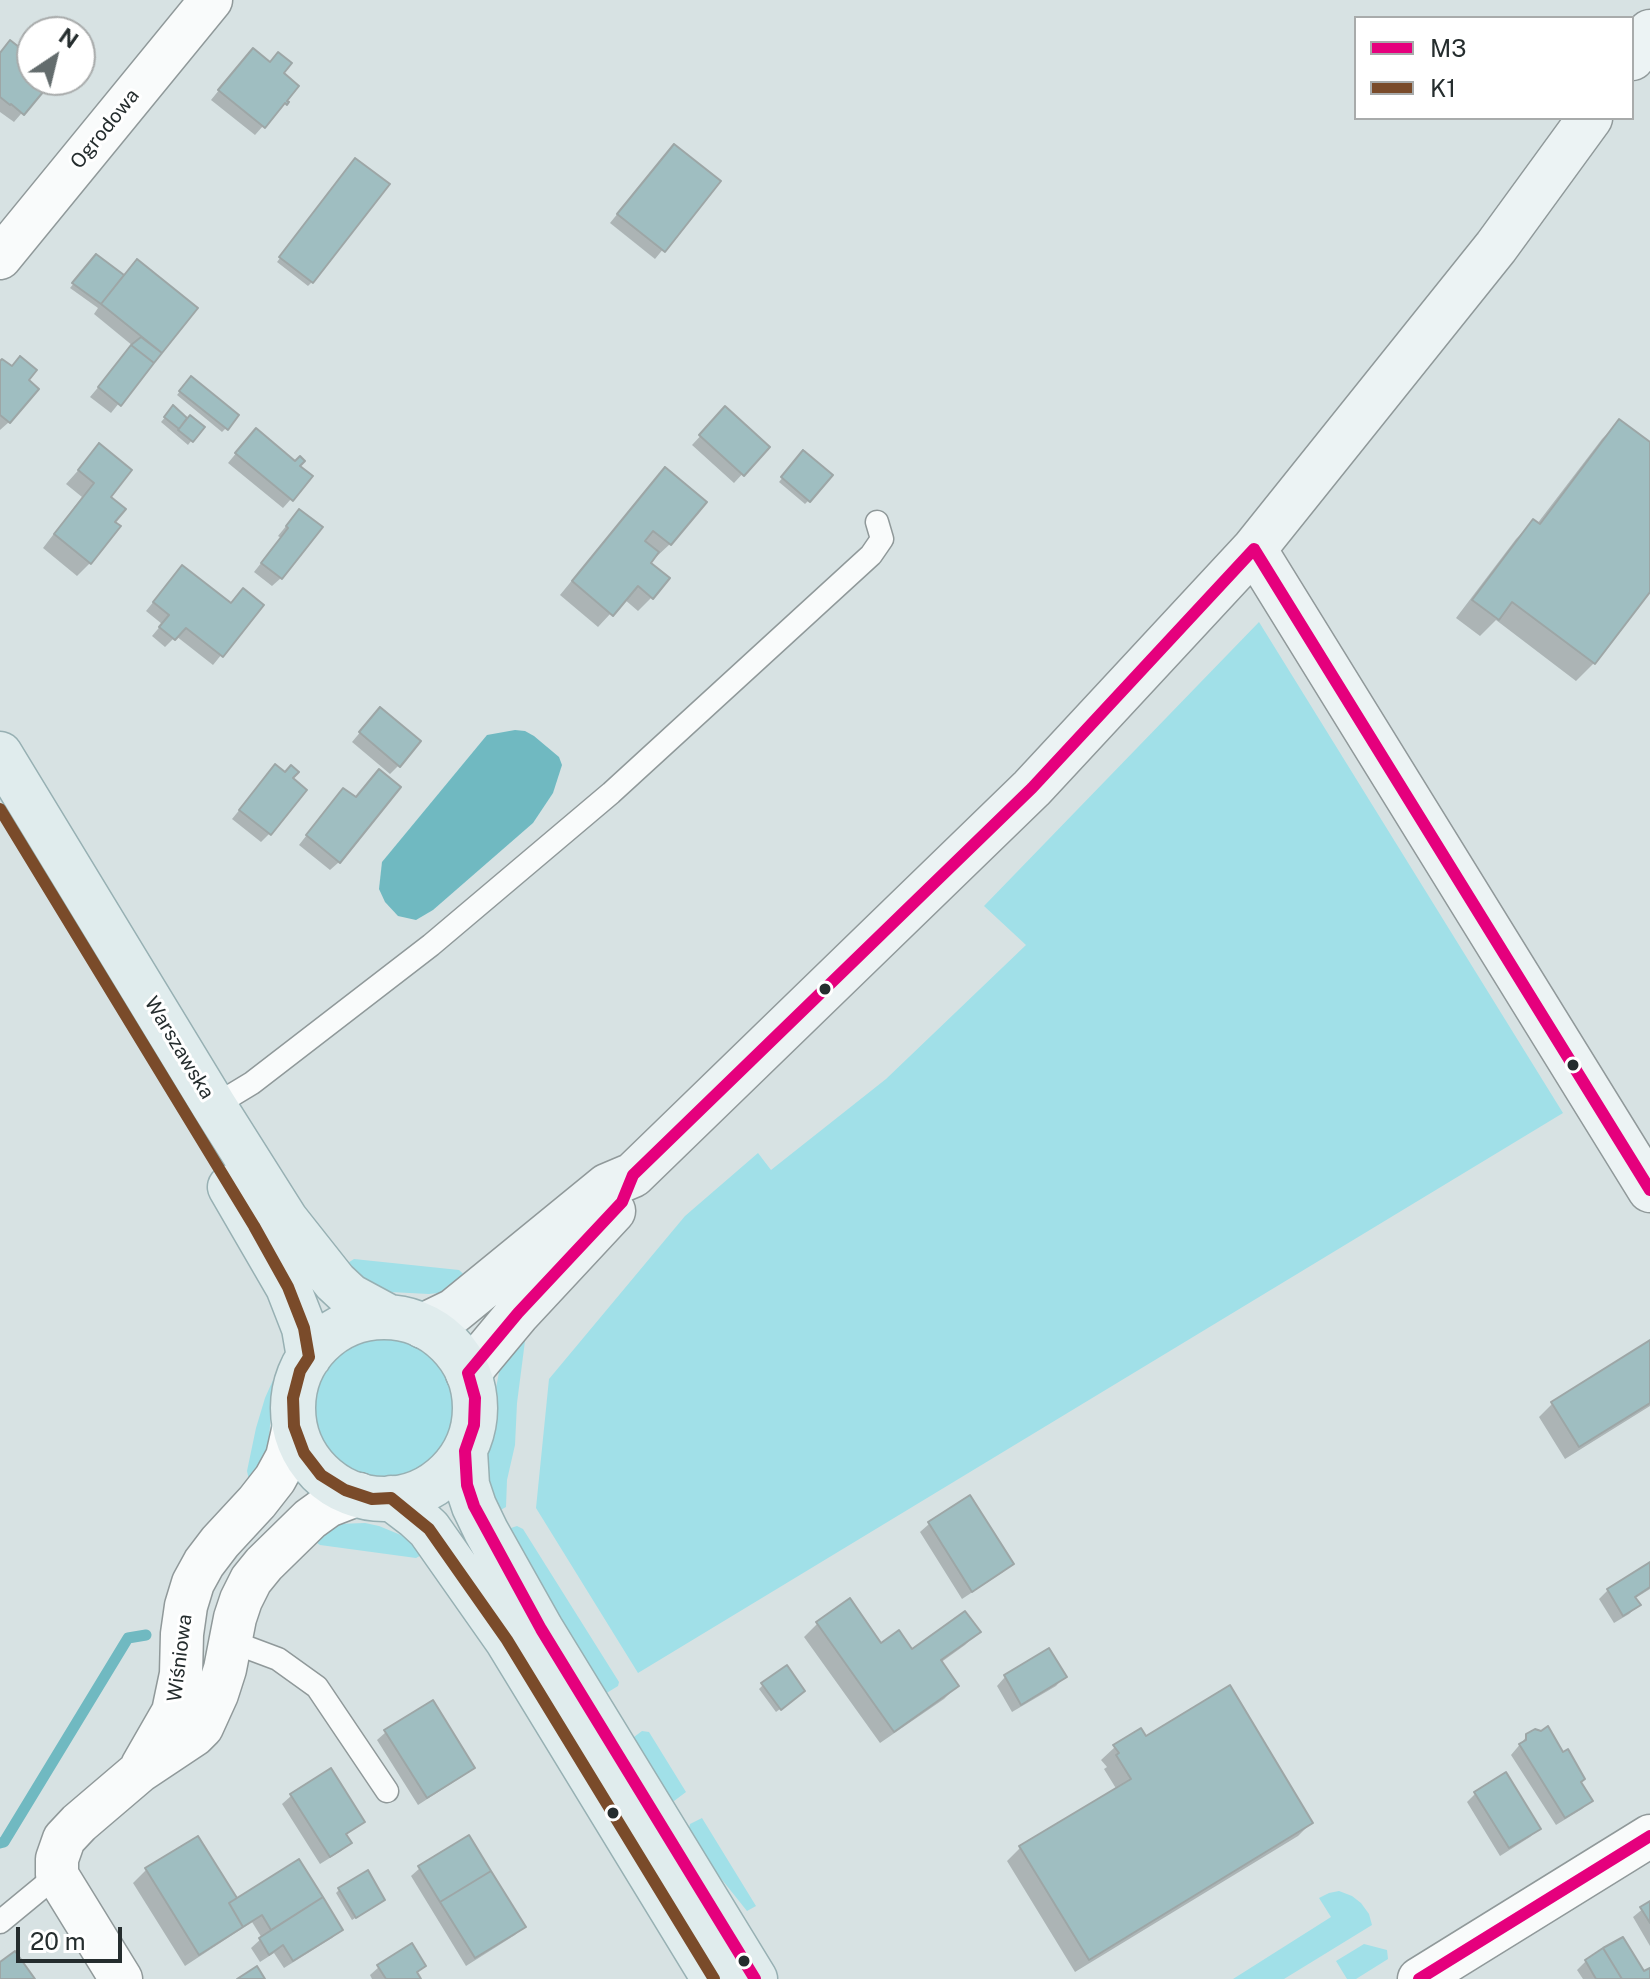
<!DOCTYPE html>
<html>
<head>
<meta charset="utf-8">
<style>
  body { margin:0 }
  #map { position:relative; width:1650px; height:1979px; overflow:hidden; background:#d7e2e3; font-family:"Public Sans",sans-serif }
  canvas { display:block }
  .legend { position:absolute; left:1354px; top:16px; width:280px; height:104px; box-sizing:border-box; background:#fff; border:2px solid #a8abab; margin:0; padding:10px 14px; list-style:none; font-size:24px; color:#252d2e }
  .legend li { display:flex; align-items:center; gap:16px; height:40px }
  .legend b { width:40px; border:2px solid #a8abab }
  .north { position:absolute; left:16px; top:16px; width:80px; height:80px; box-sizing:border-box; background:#fff; border:2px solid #a8abab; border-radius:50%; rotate:35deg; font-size:22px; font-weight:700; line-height:32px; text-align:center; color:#252d2e }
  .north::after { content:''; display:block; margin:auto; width:28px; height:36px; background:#636c6d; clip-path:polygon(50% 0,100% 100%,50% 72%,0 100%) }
  .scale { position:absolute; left:16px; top:1927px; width:106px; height:36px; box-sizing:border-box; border:4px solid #252d2e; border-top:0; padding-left:10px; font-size:24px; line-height:28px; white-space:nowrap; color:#252d2e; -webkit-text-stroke:6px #fff; paint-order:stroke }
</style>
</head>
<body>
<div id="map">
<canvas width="1650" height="1979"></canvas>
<ul class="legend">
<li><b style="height:10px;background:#e5007d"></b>M3</li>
<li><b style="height:10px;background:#7a4b2a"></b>K1</li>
</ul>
<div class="north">N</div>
<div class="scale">20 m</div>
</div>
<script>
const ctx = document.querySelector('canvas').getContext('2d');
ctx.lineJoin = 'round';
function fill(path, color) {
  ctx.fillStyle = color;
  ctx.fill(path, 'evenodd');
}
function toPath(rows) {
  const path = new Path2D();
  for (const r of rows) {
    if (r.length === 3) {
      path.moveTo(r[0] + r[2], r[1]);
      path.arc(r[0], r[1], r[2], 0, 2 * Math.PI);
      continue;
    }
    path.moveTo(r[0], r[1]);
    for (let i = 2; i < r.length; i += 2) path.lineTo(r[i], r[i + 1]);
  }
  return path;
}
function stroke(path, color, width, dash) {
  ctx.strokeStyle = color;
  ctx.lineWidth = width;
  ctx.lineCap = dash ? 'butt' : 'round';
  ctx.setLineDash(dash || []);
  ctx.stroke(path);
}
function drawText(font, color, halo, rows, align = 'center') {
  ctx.font = font + ' "Public Sans",sans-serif';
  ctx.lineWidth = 6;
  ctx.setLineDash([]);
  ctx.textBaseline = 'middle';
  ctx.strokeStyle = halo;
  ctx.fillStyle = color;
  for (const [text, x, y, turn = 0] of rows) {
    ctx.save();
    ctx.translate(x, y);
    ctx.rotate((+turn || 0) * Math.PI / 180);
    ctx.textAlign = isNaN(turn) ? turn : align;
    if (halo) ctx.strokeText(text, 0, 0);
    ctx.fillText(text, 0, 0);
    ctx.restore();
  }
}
const green = toPath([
  [1259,622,1563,1113,638,1673,536,1508,549,1379,685,1216,758,1153,771,1170,886,1079,1026,945,984,906],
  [354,1259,459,1270,472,1282,447,1292,429,1294,390,1292,371,1287,340,1268],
  [386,1408,73],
  [522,1336,525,1341,517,1403,515,1445,507,1480,506,1507,495,1513,484,1469,497,1422,496,1388,500,1367],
  [273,1380,268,1455,249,1480,247,1471,256,1428,265,1398],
  [365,1523,379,1526,408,1538,425,1553,416,1558,320,1545,310,1538,337,1524],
  [517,1526,523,1529,619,1682,618,1686,605,1694,505,1530],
  [642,1731,649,1732,686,1792,674,1801,665,1797,630,1740],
  [702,1818,756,1906,747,1911,687,1836,690,1824],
  [1339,1891,1352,1896,1361,1903,1369,1914,1372,1925,1284,1979,1233,1979,1331,1917,1319,1898,1329,1893],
  [1364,1944,1387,1950,1388,1959,1356,1979,1347,1979,1336,1961]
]);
const water = toPath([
  [515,730,525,731,534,736,559,757,562,765,553,793,533,823,433,910,416,920,398,916,385,902,379,889,382,862,487,735]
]);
const shadow = toPath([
  [32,53,32,80,50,80,14,122,0,112,0,54],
  [244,59,281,73,263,126,255,135,211,100],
  [665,155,718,182,655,259,610,223],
  [352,164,312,282,308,286,277,262],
  [96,256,123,277,196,308,111,413,90,397,133,346,94,314,98,308,70,288],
  [0,363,26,381,9,422,0,430],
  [187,382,226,428,222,432,177,395],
  [173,408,187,420,202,427,188,445,161,422],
  [717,418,767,447,734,483,692,445],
  [1619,422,1650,445,1650,588,1594,663,1576,681,1496,620,1480,636,1456,618,1516,539,1533,522,1537,524,1602,439],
  [247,440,298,466,291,499,283,508,228,463],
  [100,446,108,497,90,563,77,576,43,548,82,497,66,484],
  [803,453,809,500,805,504,779,482],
  [652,483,704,502,670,544,656,557,654,556,648,563,652,597,638,611,624,599,598,627,560,595],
  [291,520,281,578,272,586,254,572,281,538,278,536],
  [174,576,230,605,262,605,213,665,176,636,165,647,152,636,162,624,146,611],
  [372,718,399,765,390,774,352,742],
  [284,774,290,779,270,833,261,842,232,819,267,776],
  [335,799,339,862,330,870,299,845],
  [1650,1342,1650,1406,1565,1459,1539,1417,1552,1404],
  [929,1524,1011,1564,1003,1572,962,1599,920,1532],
  [1650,1564,1650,1589,1634,1599,1638,1605,1629,1614,1614,1623,1599,1599,1608,1590],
  [850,1601,881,1646,912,1651,978,1632,965,1645,940,1663,957,1686,944,1699,880,1743,804,1637,817,1624],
  [1005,1677,1064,1677,1056,1686,1012,1712,997,1686],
  [763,1685,799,1695,776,1712,759,1689],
  [386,1732,472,1768,463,1776,418,1805,377,1740],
  [1527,1736,1579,1782,1590,1801,1582,1809,1556,1825,1511,1755],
  [1146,1738,1311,1823,1298,1836,1075,1972,1007,1861,1020,1848,1117,1790,1104,1769,1107,1767,1101,1760,1115,1747],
  [330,1771,362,1822,345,1836,349,1843,341,1851,320,1864,282,1804,291,1796],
  [1475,1794,1539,1829,1530,1837,1500,1856,1467,1802],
  [298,1862,341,1929,332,1938,284,1968,274,1953,260,1962,251,1948,262,1938,252,1922,185,1966,133,1883,146,1870,228,1904],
  [420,1868,523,1927,515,1935,466,1966,411,1876],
  [340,1889,379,1903,352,1920,336,1893],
  [1650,1903,1650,1946,1633,1917],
  [1586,1961,1644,1974,1650,1970,1650,1979,1583,1979,1577,1970],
  [424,1966,415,1974,418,1979,372,1979,370,1975,379,1967]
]);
const stream = toPath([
  [0,1843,4,1842,128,1638,146,1635]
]);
const building = toPath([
  [10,40,24,51,27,46,32,51,32,80,53,80,24,115,11,104,10,105,0,97,0,53,10,40],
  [253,48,270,62,278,52,292,63,284,73,299,86,287,101,289,102,287,105,285,103,265,128,218,90,253,48],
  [674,144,721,181,665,252,617,214,674,144],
  [355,158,390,184,313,283,279,257,355,158],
  [96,254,124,275,101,304,72,283,96,254],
  [137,259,198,308,162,353,101,304,137,259],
  [141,337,162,353,154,363,131,345,141,337],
  [131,345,154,363,121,406,98,387,131,345],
  [20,356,37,370,29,380,39,389,10,423,0,415,0,361,2,359,12,366,20,356],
  [191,376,239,415,228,430,179,391,191,376],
  [173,405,187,418,179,429,164,417,173,405],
  [725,406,770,447,744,476,699,435,725,406],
  [190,415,205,427,193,442,178,430,190,415],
  [1619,419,1650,442,1650,592,1595,664,1512,602,1499,620,1472,600,1533,519,1540,524,1619,419],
  [256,428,295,461,300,456,305,461,300,466,313,476,293,501,235,453,256,428],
  [99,443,132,470,111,497,126,509,115,522,121,526,91,564,54,534,94,483,78,470,99,443],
  [803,450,833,475,810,502,781,477,803,450],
  [665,467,707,502,671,545,653,531,645,541,659,552,651,563,670,578,653,599,638,586,613,616,572,581,665,467],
  [299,509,323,527,282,579,261,563,288,528,286,526,299,509],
  [182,565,231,603,243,588,264,605,223,657,186,628,175,640,159,627,169,615,153,602,182,565],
  [380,707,421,741,400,767,359,732,380,707],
  [275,764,285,772,291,765,299,772,293,778,307,790,271,835,239,810,275,764],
  [379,769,401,787,340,863,306,835,343,788,356,797,379,769],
  [1650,1340,1650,1403,1579,1447,1551,1402,1650,1340],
  [970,1495,1014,1564,972,1592,928,1522,970,1495],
  [1650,1562,1650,1587,1635,1597,1641,1605,1623,1616,1607,1589,1650,1562],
  [850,1598,881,1643,899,1630,912,1649,965,1611,981,1632,941,1660,959,1686,894,1732,816,1622,850,1598],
  [1049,1648,1067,1677,1021,1705,1004,1675,1049,1648],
  [787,1665,805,1691,781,1710,761,1683,787,1665],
  [1230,1685,1313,1823,1089,1960,1019,1846,1131,1779,1116,1755,1119,1753,1113,1745,1141,1728,1146,1736,1230,1685],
  [433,1700,475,1768,427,1798,384,1730,433,1700],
  [1548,1726,1563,1752,1568,1749,1585,1779,1581,1782,1593,1801,1565,1818,1519,1744,1526,1740,1526,1734,1535,1729,1541,1731,1548,1726],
  [331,1768,365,1822,346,1834,352,1843,330,1857,290,1794,331,1768],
  [1506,1772,1541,1829,1509,1848,1474,1792,1506,1772],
  [469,1835,491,1871,440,1902,418,1866,469,1835],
  [198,1836,237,1898,229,1903,243,1927,199,1955,145,1868,198,1836],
  [299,1859,323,1897,271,1930,262,1915,243,1927,229,1903,299,1859],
  [368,1870,385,1900,356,1918,338,1888,368,1870],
  [491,1871,526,1927,475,1958,440,1902,491,1871],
  [323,1897,343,1930,293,1961,283,1945,269,1955,259,1938,323,1897],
  [1650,1901,1650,1923,1640,1907,1650,1901],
  [1623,1937,1644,1971,1650,1968,1650,1979,1622,1979,1603,1948,1623,1937],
  [412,1943,426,1966,417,1972,421,1979,386,1979,377,1965,412,1943],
  [1603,1948,1622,1979,1596,1979,1585,1960,1603,1948],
  [15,1951,35,1979,0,1979,0,1962,15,1951],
  [257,1966,265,1979,237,1979,257,1966]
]);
const lane = toPath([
  [214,1106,252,1083,431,945,611,793,871,555,882,539,877,522],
  [230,1641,278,1659,317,1687,387,1791],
  [0,1922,57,1875]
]);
const street = toPath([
  [0,258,211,0],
  [142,1766,173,1712,181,1674,182,1634,186,1606,193,1583,204,1563,220,1542,257,1502,275,1479,287,1457,294,1426],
  [121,1979,57,1875,57,1859,64,1839,79,1823,140,1771,194,1735,202,1727,217,1694,225,1669,235,1618,241,1600,251,1580,264,1564,310,1519,328,1506,359,1494],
  [1419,1979,1650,1836]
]);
const secondary = toPath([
  [1632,58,1650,32],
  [1254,549,1650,1190],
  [423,1326,454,1311,607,1186,633,1175,1032,788,1254,549,1496,247,1590,118],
  [468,1373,518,1313,613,1211]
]);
const primary = toPath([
  [0,754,214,1106,286,1220,335,1282,350,1296,387,1316],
  [230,1187,288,1287,304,1328,309,1357],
  [384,1408,91],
  [465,1451,467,1485,474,1506,486,1531,541,1629,755,1979],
  [391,1498,416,1517,429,1529,507,1640,714,1979]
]);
const bus1 = toPath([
  [755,1979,541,1629,474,1506,467,1485,465,1451,474,1425,475,1398,468,1373,518,1313,622,1202,633,1175,1032,788,1254,549,1650,1190],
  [1419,1979,1650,1836]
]);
const bus2 = toPath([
  [0,809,254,1226,288,1287,304,1328,309,1357,300,1371,293,1398,294,1426,304,1453,321,1475,345,1490,372,1499,391,1498,429,1529,507,1640,714,1979]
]);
const markers = [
  [825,989,7,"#252d2e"],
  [1573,1065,7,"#252d2e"],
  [613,1813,7,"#252d2e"],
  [744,1961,7,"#252d2e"]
];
const streetNames = [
  ["Ogrodowa",105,129,-51],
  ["Warszawska",179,1048,59],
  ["Wiśniowa",180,1658,-83]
];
fill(green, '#a1e0e8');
fill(water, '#70b9c1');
fill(shadow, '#0003');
stroke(stream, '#70b9c1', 11);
fill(building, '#9fbec1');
stroke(building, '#9da6a6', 2);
stroke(lane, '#90999a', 25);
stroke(street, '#90999a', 45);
stroke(secondary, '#90999a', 47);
stroke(primary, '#97b0b3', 47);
stroke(lane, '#f9fbfb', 22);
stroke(street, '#f9fbfb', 42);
stroke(secondary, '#ecf3f4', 44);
stroke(primary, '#e0eced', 44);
stroke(bus1, '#e5007d', 12);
stroke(bus2, '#7a4b2a', 12);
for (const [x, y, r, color] of markers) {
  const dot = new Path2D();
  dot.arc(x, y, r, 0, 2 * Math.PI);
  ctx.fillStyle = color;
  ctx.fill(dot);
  stroke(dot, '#fff', 3);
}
drawText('20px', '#252d2e', '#fff', streetNames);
</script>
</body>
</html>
